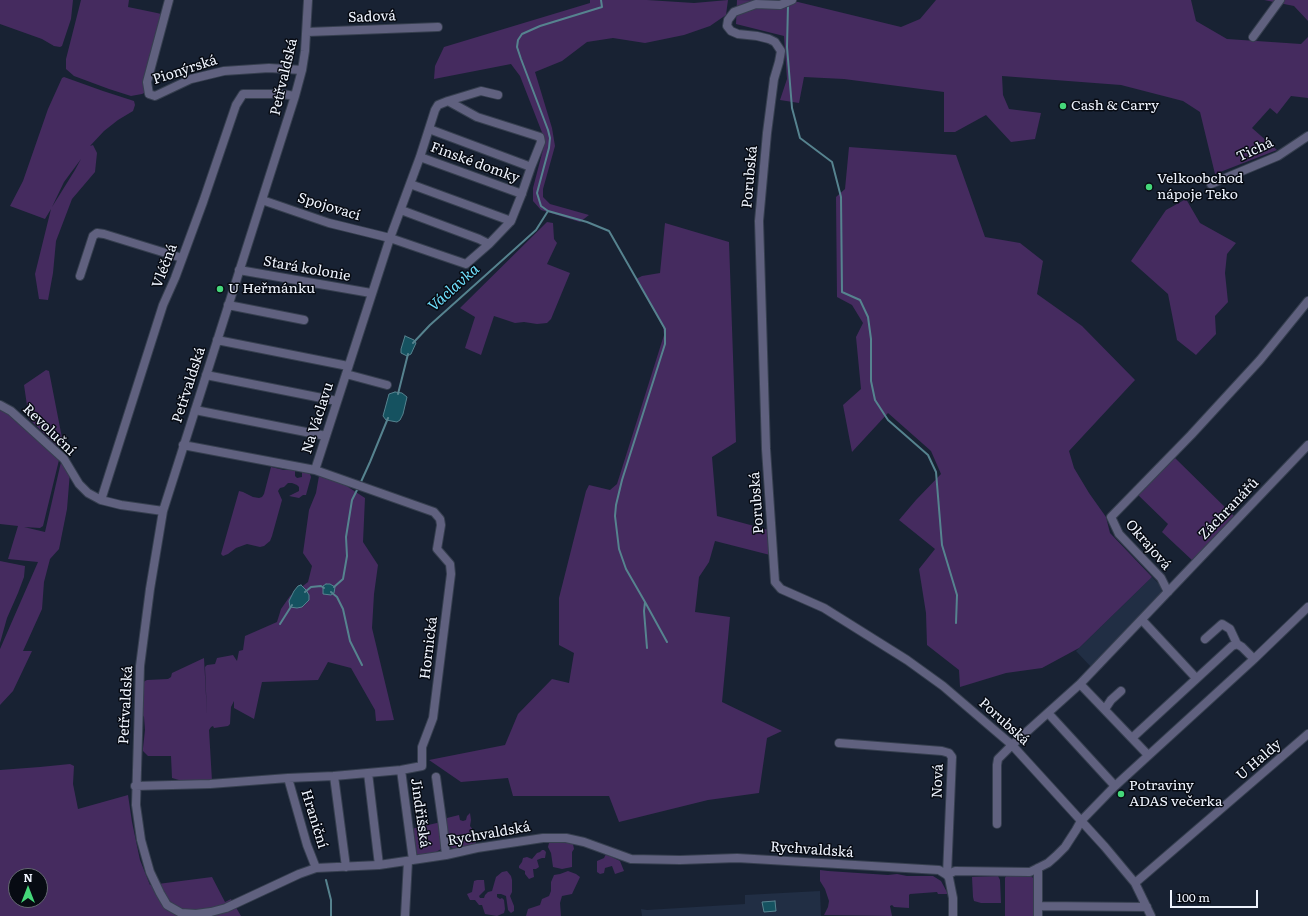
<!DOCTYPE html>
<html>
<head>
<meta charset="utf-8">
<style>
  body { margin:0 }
  #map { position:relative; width:1308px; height:916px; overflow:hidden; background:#182233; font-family:Literata,serif }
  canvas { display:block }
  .north { position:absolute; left:8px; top:868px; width:40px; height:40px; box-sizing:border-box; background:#070b13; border:1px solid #646871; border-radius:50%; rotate:0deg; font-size:11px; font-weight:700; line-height:16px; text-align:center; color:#eff4fe }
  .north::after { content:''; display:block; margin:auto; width:14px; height:18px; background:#45d77a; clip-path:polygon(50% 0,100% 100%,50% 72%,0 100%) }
  .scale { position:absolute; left:1170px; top:890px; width:88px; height:18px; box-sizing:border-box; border:2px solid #eff4fe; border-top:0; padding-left:5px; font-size:12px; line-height:14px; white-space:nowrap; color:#eff4fe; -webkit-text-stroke:3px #070b13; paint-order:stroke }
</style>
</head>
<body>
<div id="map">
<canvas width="1308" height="916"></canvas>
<div class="north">N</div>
<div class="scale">100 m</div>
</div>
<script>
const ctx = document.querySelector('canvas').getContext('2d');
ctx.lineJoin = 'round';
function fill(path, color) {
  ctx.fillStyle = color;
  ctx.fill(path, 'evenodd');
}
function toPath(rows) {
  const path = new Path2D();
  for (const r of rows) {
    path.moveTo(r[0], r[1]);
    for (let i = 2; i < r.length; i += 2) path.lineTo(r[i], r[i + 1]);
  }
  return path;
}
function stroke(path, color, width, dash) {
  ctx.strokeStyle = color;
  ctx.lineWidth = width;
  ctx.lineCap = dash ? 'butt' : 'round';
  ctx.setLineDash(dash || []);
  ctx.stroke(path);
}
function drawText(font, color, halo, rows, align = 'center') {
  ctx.font = font + ' Literata,serif';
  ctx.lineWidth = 3;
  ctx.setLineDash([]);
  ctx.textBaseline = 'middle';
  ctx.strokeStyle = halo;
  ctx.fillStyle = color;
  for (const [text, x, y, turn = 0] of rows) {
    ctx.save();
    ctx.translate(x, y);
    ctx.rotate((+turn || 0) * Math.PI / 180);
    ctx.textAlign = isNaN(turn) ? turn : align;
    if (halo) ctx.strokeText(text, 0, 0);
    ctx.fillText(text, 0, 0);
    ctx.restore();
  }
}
const built = toPath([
  [1152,577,1162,587,1161,596,1092,668,1076,651],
  [820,891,821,916,642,916,641,909,647,910,745,904,745,895]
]);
const green = toPath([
  [0,0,73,0,71,19,62,46,60,47,54,46,42,39,0,24],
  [81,0,129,0,128,7,157,13,161,14,144,93,142,94,131,96,109,89,74,76,66,69,66,59],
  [590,0,647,0,694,3,728,0,726,15,710,26,684,35,645,43,613,38,587,42,562,61,535,72,552,128,555,146,543,189,543,197,550,204,589,215,580,222,541,210,533,201,533,188,545,142,543,135,520,76,511,64,434,79,435,66,444,47,590,3],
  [737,0,785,1,798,2,901,27,920,19,936,0,1191,0,1196,21,1227,39,1301,44,1308,37,1308,98,1291,96,1277,114,1270,108,1252,128,1277,150,1215,174,1200,112,1183,101,1121,85,1002,76,1003,95,1009,109,1041,113,1035,139,1011,142,986,115,955,132,944,132,944,92,844,79,804,77,799,103,780,100,787,79,784,36,736,24],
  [1264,0,1308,0,1308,21,1294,6],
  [64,77,103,91,134,101,135,105,133,111,118,120,104,131,90,146,93,145,97,153,95,172,72,199,56,241,53,273,48,300,39,299,35,274,51,209,45,219,10,206,23,181,48,109,62,78],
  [81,159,75,170,52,207,64,182],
  [849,147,956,155,985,237,1020,243,1043,261,1037,294,1082,326,1135,380,1069,451,1074,468,1089,493,1106,517,1110,533,1152,577,1079,648,1042,668,1006,673,960,687,959,670,927,645,926,613,919,569,935,549,899,520,916,500,941,474,931,451,888,413,852,452,843,405,861,389,856,337,863,323,852,305,837,297,836,197,845,189],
  [1186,199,1200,223,1236,243,1227,254,1225,273,1228,302,1215,316,1216,334,1196,355,1177,340,1168,294,1131,261,1166,210],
  [547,222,553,223,554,239,557,243,547,264,570,273,551,319,547,323,537,324,524,322,515,323,494,316,481,355,465,348,475,317,460,308],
  [665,223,729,242,736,442,712,457,717,516,769,530,770,555,715,541,709,562,699,577,695,612,730,617,722,702,782,731,767,738,759,793,708,800,619,822,609,796,513,796,508,778,461,782,429,760,505,745,518,714,552,679,569,683,574,653,559,645,559,598,586,491,589,485,610,490,617,484,664,335,663,327,636,279,642,276,660,273],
  [46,370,49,371,63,443,58,447,29,419,24,385],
  [0,409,8,413,59,460,43,526,40,528,24,527,45,532,61,462,70,472,67,509,59,549,50,559,44,582,42,609,23,651,32,651,13,691,0,705,0,649,38,562,8,559,18,526,0,524],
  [1174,457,1234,516,1193,561,1162,532,1168,524,1136,493],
  [271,467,284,470,295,470,295,476,297,478,302,477,302,471,310,474,311,477,306,495,303,495,299,498,289,496,299,491,299,487,297,485,292,483,288,483,284,487,280,488,278,491,282,500,272,536,270,541,264,546,260,547,247,544,236,548,228,554,223,556,221,554,239,491,243,492,253,497,259,498,262,497,264,494],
  [319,476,342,483,365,498,363,542,378,565,374,594,372,628,394,720,376,721,375,710,351,668,328,662,318,680,262,682,254,719,234,708,234,701,231,707,230,724,228,726,214,728,213,726,211,727,209,730,212,781,179,780,172,778,171,756,148,756,143,751,143,748,145,730,144,717,142,714,143,682,147,680,168,679,171,677,172,673,204,658,207,715,205,667,207,665,215,664,217,658,233,655,237,661,239,651,243,650,245,636,277,622,281,609,290,596,308,582,312,566,303,553,309,510,316,493],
  [0,561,25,566,24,577,18,593,7,618,0,643],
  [70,764,74,766,73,784,78,809,128,795,132,822,140,860,150,885,212,877,225,902,231,899,241,916,0,916,0,770,40,767],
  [16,876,40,876,40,900,16,900],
  [470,813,471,820,470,826,473,830,476,842,475,845,456,849,450,847,449,845,445,822,447,818,459,815,460,820,463,821,466,820,467,816],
  [441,822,441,849,436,852,422,855,415,854,411,829],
  [566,841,573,844,574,849,572,852,572,867,562,869,553,867,551,853,548,847,549,843,554,842],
  [542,850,544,850,546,852,545,858,542,858,537,860,539,867,536,869,533,869,534,877,529,879,525,874,525,871,519,868,519,866,522,862,523,858,527,857,532,859,537,853,540,852],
  [606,854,620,861,624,871,615,874,612,866,605,868,604,873,600,874,597,872,597,861,604,858],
  [820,870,828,871,888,875,897,874,907,876,933,876,941,881,948,894,938,894,937,892,910,894,909,895,909,908,894,907,892,905,890,906,892,916,824,915,828,907,829,901,825,889,820,881],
  [507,871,511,876,512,880,512,892,510,896,514,906,514,911,511,913,508,910,506,896,501,894,497,894,497,897,500,899,502,898,504,900,505,909,504,913,497,916,485,914,482,905,479,905,475,900,470,900,467,894,472,892,474,881,477,880,484,880,485,890,479,896,480,898,484,898,485,895,488,892,492,891,496,877,502,872],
  [568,871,576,874,580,877,572,894,562,896,560,903,561,916,526,916,528,909,540,905,542,899,549,896,551,891,551,882,554,875,560,874],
  [998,876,1000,880,1001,903,981,903,974,901,973,897,972,877],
  [1006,876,1029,876,1034,878,1035,880,1035,916,1005,916,1005,878]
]);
const water = toPath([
  [405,336,414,340,416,343,411,354,407,356,401,353,401,349,405,336],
  [395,392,402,393,407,397,403,414,400,420,397,422,386,420,383,416,389,394,395,392],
  [326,584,330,584,335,587,334,593,331,595,323,594,323,586,326,584],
  [301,585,306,590,309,595,309,600,302,607,297,608,290,607,289,601,294,591,298,586,301,585],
  [775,901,776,911,764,912,762,902,775,901]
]);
const stream = toPath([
  [788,5,787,47,792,108,800,138,832,162,841,197,842,292,860,300,868,317,871,339,871,381,875,400,888,420,928,455,936,472,942,545,957,595,956,623],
  [548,211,587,222,609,231,665,329,665,344,622,480,616,505,615,516,619,549,626,569,645,602,644,611,647,648],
  [413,343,430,325,536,230,548,211,541,206,537,193,549,148,550,138,548,130,521,59,517,47,518,40,522,34,540,26,602,7,601,0],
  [398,394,408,354],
  [360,484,370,462,388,418],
  [334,587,343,579,347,556,346,537,352,500,358,488],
  [305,592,311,587,321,586,324,588],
  [331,592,337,597,343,609,350,641,362,665],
  [645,602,667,642],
  [280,624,292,605],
  [326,880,331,900,331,916]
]);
const minor = toPath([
  [169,0,147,82,149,94,155,96,191,79,224,71,269,68,302,70],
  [308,0,305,51,302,70,295,96,163,511,150,589,140,666,136,805,141,840,150,872,160,893,167,905,181,913,196,914,211,912,226,908,299,874,316,868,379,865,446,855,477,848,543,838,566,838,584,842,631,859,680,860,737,858,939,870,947,875,949,878,953,898,953,916],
  [792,0,780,5,756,4,734,12,728,20,727,26,731,31,738,34,757,36,769,39,775,42,781,51,779,62,774,79,767,133,759,221,766,449,775,582,781,589,824,608,907,660,943,686,1012,745,1105,847,1135,883,1151,916],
  [307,32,438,27],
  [1253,37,1280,0],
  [448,101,481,91,498,95],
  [420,157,522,194],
  [410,184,511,221],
  [1211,184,1278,156,1308,136],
  [262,200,329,223,390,238,466,264,489,244,511,221,521,196,531,167,429,129],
  [401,210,479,239,489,244],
  [239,270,371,293],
  [80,276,93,236,97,233,104,234,182,258],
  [228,305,304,320],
  [217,340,348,366],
  [346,374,387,385],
  [206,375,337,401],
  [0,405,11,411,64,459,79,484,88,493,101,500,121,505,163,511],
  [195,410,326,436],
  [315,470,390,238,420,157,435,110,438,105,448,101,477,117,540,137,541,142,531,167],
  [101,500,163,305,175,278,203,202,236,105,243,94,282,94,295,96],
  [1168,592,1161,578,1119,534,1111,517,1191,435,1260,360,1308,301],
  [1142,620,1196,678],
  [1205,639,1222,624,1230,629,1237,644],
  [1080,684,1148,755],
  [1105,709,1111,700,1121,691],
  [1048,713,1115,786],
  [1132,738,1232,646,1237,644,1242,647,1254,659],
  [839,743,942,751,949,753,952,757,947,875,955,871,1030,872,1048,863,1056,856,1065,847,1076,830,1081,821,1115,786,1254,659,1308,607],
  [401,770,413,860],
  [368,773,379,865],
  [334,776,346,867],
  [436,777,443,827,446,855],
  [288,778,307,845,316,868],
  [135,786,210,784,288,778,334,776,401,770,422,766,422,747,433,718,451,574,450,564,437,549,441,525,440,519,434,512,315,470,183,445],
  [997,824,997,765,998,759,1012,745,1080,684,1308,445],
  [1038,868,1038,916],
  [1135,883,1308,734],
  [1038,906,1147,907],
  [405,916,408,861]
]);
const markers = [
  [1063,106,4,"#45d77a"],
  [1149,187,4,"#45d77a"],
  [220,289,4,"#45d77a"],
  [1121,794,4,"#45d77a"]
];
const streetNames = [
  ["Sadová",372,17,-2],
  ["Pionýrská",185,70,-18],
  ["Petřvaldská",284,77,-77],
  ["Tichá",1255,150,-25],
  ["Finské domky",475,163,20],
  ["Porubská",750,177,-85],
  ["Spojovací",329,207,17],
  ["Vléčná",165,266,-69],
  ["Stará kolonie",307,269,10],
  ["Petřvaldská",189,385,-72],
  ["Na Václavu",318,418,-72],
  ["Revoluční",49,430,44],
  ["Porubská",757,503,-94],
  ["Záchranářů",1229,509,-46],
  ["Okrajová",1148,545,49],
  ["Hornická",429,648,-83],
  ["Petřvaldská",126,705,-87],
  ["Porubská",1004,722,42],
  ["U Haldy",1259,760,-41],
  ["Nová",938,781,-88],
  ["Jindřišská",420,813,82],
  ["Hraniční",314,819,73],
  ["Rychvaldská",489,834,-10],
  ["Rychvaldská",812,850,4]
];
const poiNames = [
  ["Cash & Carry",1071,106],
  ["Velkoobchod",1157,179],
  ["nápoje Teko",1157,195],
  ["U Heřmánku",228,289],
  ["Potraviny",1129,786],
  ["ADAS večerka",1129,802]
];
const waterNames = [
  ["Václavka",454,288,-42]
];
fill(built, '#212e44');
fill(green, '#452b5f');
fill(water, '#155260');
stroke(water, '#56838f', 1);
stroke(stream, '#56838f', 2);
stroke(minor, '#363f4f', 10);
stroke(minor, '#60617f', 8);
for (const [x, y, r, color] of markers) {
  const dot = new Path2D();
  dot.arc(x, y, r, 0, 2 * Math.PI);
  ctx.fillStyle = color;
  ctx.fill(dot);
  stroke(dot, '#070b13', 1.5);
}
drawText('14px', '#eff4fe', '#070b13', streetNames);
drawText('14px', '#eff4fe', '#070b13', poiNames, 'left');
drawText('italic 15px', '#6fdffc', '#070b13', waterNames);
</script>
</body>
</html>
